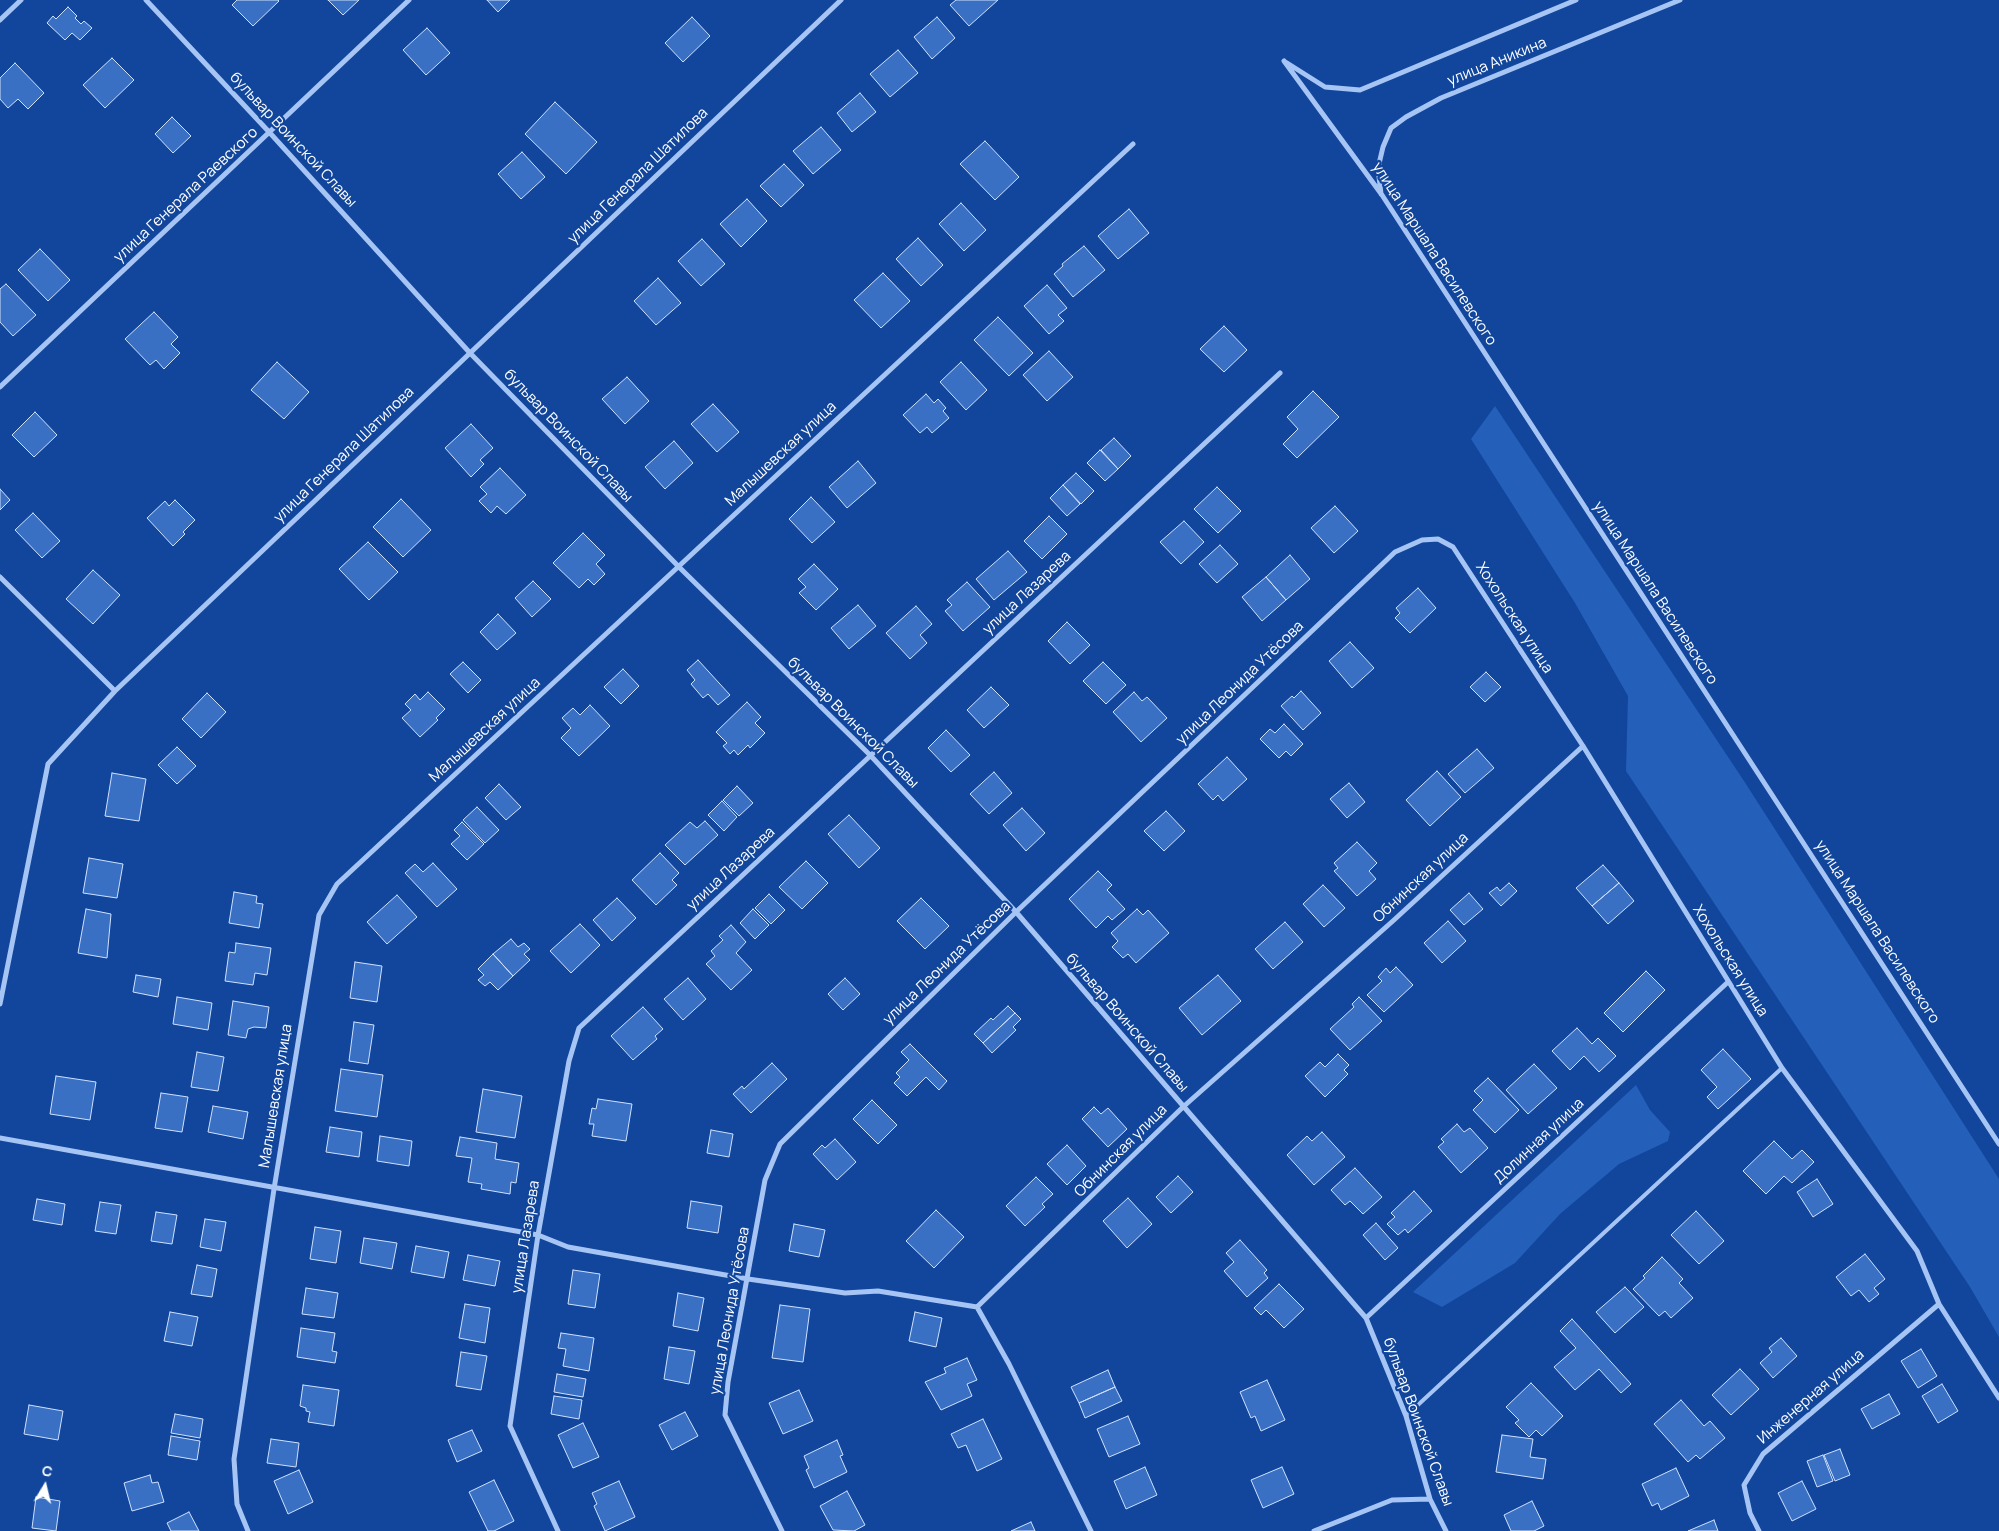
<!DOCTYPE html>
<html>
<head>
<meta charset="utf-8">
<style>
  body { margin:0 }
  #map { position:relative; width:1999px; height:1531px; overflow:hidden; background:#11469c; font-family:Manrope,sans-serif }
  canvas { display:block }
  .north { position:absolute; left:20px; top:1461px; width:50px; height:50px; -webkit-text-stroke:4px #11469c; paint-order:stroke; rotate:9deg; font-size:14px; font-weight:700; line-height:20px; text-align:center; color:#fff }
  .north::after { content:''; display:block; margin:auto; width:18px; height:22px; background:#fff; clip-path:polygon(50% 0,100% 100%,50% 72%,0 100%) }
</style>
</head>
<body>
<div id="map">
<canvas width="1999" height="1531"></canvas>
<div class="north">С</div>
</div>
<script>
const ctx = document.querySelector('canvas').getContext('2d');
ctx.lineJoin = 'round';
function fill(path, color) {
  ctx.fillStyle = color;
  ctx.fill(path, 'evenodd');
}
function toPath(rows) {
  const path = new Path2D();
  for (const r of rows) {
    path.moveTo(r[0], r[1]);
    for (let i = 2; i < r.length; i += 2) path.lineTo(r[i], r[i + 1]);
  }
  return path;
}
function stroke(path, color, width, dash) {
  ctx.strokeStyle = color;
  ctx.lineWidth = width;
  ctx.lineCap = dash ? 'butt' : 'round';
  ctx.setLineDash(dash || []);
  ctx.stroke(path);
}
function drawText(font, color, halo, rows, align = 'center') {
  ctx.font = font + ' Manrope,sans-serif';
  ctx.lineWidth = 4.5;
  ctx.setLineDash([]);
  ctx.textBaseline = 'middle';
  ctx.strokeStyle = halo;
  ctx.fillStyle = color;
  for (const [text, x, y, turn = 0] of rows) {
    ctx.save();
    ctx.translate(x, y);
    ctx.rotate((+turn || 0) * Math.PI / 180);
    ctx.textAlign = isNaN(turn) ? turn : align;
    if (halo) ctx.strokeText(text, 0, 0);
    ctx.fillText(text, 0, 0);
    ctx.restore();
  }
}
const green = toPath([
  [1495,406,1744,781,1999,1179,1999,1337,1970,1287,1626,771,1628,696,1575,603,1471,439],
  [1636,1085,1650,1110,1670,1132,1668,1141,1619,1164,1560,1214,1515,1263,1442,1307,1413,1292]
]);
const building = toPath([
  [237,0,278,0,279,1,253,26,232,5,237,0],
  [328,0,359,0,343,15,328,0],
  [487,0,510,0,498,12,487,0],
  [956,0,998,0,969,26,950,5,956,0],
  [68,7,77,16,75,18,81,24,84,21,92,28,80,40,72,33,65,40,47,23,53,16,56,19,68,7],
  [692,17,710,36,683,62,665,43,692,17],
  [937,17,955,38,932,59,914,37,937,17],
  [427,28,450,53,426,75,403,50,427,28],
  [898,50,918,73,890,97,870,74,898,50],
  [112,58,134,80,105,108,83,85,112,58],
  [15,63,44,93,28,109,18,99,8,108,0,99,0,78,15,63],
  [860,93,876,112,852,132,837,113,860,93],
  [555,102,597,142,566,174,525,134,555,102],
  [172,117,191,136,173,153,155,134,172,117],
  [821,127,841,150,813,174,793,151,821,127],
  [985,141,1019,177,995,200,960,164,985,141],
  [522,152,545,177,521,199,498,174,522,152],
  [784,164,804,185,781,207,760,186,784,164],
  [747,199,767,221,741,247,720,224,747,199],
  [961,203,986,230,964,251,939,224,961,203],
  [1129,209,1149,233,1118,259,1098,236,1129,209],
  [918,238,943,265,921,286,896,259,918,238],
  [702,239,725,264,701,286,678,261,702,239],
  [1084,246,1105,270,1073,297,1054,274,1063,266,1062,264,1084,246],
  [40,249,70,280,48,301,18,270,40,249],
  [883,273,910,301,881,328,854,300,883,273],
  [658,278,681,303,656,325,634,301,658,278],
  [6,284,36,315,13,336,0,322,0,289,6,284],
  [1047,285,1067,308,1058,315,1064,321,1049,334,1024,306,1047,285],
  [154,312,178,337,171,344,180,353,164,369,156,360,150,365,125,339,154,312],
  [998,317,1033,353,1009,376,974,340,998,317],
  [1224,326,1247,350,1224,372,1200,349,1224,326],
  [1049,351,1073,377,1047,401,1023,375,1049,351],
  [277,362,309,392,284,419,251,390,277,362],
  [961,362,987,390,966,410,940,382,961,362],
  [627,377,649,401,625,424,602,399,627,377],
  [1313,391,1339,417,1297,458,1283,444,1298,429,1287,417,1313,391],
  [926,394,934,403,938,399,946,408,943,411,949,418,932,433,927,427,920,433,903,415,926,394],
  [713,404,739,432,717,452,691,424,713,404],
  [35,412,57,435,34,457,12,435,35,412],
  [471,424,493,448,480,460,484,464,471,477,445,448,471,424],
  [1114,438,1131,456,1118,469,1101,450,1114,438],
  [674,441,693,463,665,489,645,467,674,441],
  [1100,450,1118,469,1105,481,1087,463,1100,450],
  [858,461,876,483,847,508,829,487,858,461],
  [500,468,526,495,506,514,497,506,491,513,479,501,487,494,480,487,500,468],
  [1076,473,1094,491,1081,504,1063,485,1076,473],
  [1063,485,1080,504,1067,516,1050,498,1063,485],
  [1217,487,1241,511,1218,533,1194,509,1217,487],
  [0,489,10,500,0,510,0,489],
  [811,497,835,522,812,543,789,519,811,497],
  [401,499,431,530,403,557,373,527,401,499],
  [175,500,195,520,183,532,185,534,173,546,147,518,165,501,169,506,175,500],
  [1335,506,1358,531,1334,553,1311,528,1335,506],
  [33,513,60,541,42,558,15,530,33,513],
  [1049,516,1067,534,1042,559,1024,541,1049,516],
  [1184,521,1204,542,1181,564,1160,542,1184,521],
  [583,533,605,555,596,564,605,574,594,585,588,579,579,588,553,563,583,533],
  [368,542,398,572,369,600,339,569,368,542],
  [1220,545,1238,564,1217,583,1199,564,1220,545],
  [1008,551,1027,572,994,600,976,579,1008,551],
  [1290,555,1310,579,1286,600,1266,577,1290,555],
  [814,564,838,589,816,610,799,593,806,587,798,579,814,564],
  [93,570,120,595,93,624,66,599,93,570],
  [1266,577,1286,600,1262,621,1242,597,1266,577],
  [533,581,551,599,532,617,515,598,533,581],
  [967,582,990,607,963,631,945,611,952,605,947,600,967,582],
  [1418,588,1436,608,1410,633,1395,618,1400,613,1396,608,1418,588],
  [858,605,876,626,849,649,831,628,858,605],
  [916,606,932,624,920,635,927,643,910,659,886,633,916,606],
  [498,614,516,633,497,650,480,632,498,614],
  [1067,622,1090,645,1070,664,1048,641,1067,622],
  [1350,642,1374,668,1352,688,1329,661,1350,642],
  [698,660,730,695,718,705,708,694,703,698,691,684,695,680,687,670,698,660],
  [463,662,481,680,468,693,450,674,463,662],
  [1103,662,1126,685,1106,704,1083,681,1103,662],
  [623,669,639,686,621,704,604,687,623,669],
  [1486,672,1501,687,1485,702,1470,687,1486,672],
  [991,687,1009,705,984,728,967,710,991,687],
  [1301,691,1321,713,1303,730,1281,706,1292,696,1294,698,1301,691],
  [428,692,445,709,436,718,438,720,420,737,402,718,411,710,405,704,415,694,420,700,428,692],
  [1134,692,1142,701,1147,697,1167,718,1141,742,1113,712,1134,692],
  [207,693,226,712,201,738,182,719,207,693],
  [747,702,761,717,755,723,765,733,750,748,748,745,738,755,734,750,730,754,723,746,727,743,716,732,747,702],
  [590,705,610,726,579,756,561,738,571,728,562,718,573,708,580,715,590,705],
  [1284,724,1303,744,1291,756,1286,751,1279,758,1260,739,1270,729,1275,733,1284,724],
  [946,730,970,755,951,772,928,748,946,730],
  [177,747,196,766,177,784,158,765,177,747],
  [1477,749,1494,768,1465,793,1448,774,1477,749],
  [1227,757,1247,779,1223,801,1218,795,1213,800,1198,784,1227,757],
  [1437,771,1461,797,1430,826,1406,800,1437,771],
  [994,772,1012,793,989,814,970,794,994,772],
  [112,773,146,779,139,821,105,816,112,773],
  [1349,783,1365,802,1347,818,1330,799,1349,783],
  [499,784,521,807,506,820,485,798,499,784],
  [737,786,753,803,739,816,723,800,737,786],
  [722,801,737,817,724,831,708,815,722,801],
  [477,807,499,830,485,843,463,820,477,807],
  [1022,808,1045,833,1026,851,1003,825,1022,808],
  [1166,811,1185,831,1164,851,1144,831,1166,811],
  [849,815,880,848,859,868,828,834,849,815],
  [705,821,718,835,685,865,665,845,690,822,697,828,705,821],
  [462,822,484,844,467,860,451,844,460,836,454,830,462,822],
  [1357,842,1377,863,1369,871,1376,879,1357,896,1334,871,1338,868,1334,863,1357,842],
  [660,853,679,873,672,880,677,885,656,905,632,880,660,853],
  [89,858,123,864,117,898,83,893,89,858],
  [806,861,828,883,802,909,779,887,806,861],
  [433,863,457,889,437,907,405,873,415,864,423,872,433,863],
  [1603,865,1619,883,1592,906,1576,888,1603,865],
  [1098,871,1112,885,1107,890,1125,909,1112,920,1108,916,1096,928,1069,899,1098,871],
  [1509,883,1517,891,1501,906,1489,893,1497,887,1500,891,1509,883],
  [1619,883,1634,901,1608,924,1592,906,1619,883],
  [1323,885,1345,908,1324,927,1303,904,1323,885],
  [234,892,257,896,256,903,263,904,259,928,229,923,234,892],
  [1469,893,1483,909,1464,925,1450,910,1469,893],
  [769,894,785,910,771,924,755,908,769,894],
  [397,895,417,917,387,944,367,922,397,895],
  [617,898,636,918,612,941,593,920,617,898],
  [921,898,949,926,925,949,897,921,921,898],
  [86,909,111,914,107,958,78,953,86,909],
  [753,909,769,925,755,939,740,923,753,909],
  [1137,909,1143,915,1148,910,1169,933,1136,963,1128,954,1123,958,1112,947,1118,941,1111,933,1137,909],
  [1448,921,1466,941,1442,963,1424,943,1448,921],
  [1285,922,1303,942,1273,969,1255,949,1285,922],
  [580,924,600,945,571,973,550,951,580,924],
  [731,925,746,942,736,953,752,970,731,990,706,964,715,956,711,951,723,940,719,936,731,925],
  [511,939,518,947,524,943,530,949,524,954,530,960,513,976,493,954,511,939],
  [236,943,271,948,267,975,255,973,253,985,225,981,229,952,235,953,236,943],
  [493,954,513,976,498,990,490,982,485,986,478,980,484,975,478,969,493,954],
  [355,962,382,966,377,1002,350,998,355,962],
  [1396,967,1413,985,1384,1012,1367,995,1382,981,1378,977,1386,968,1390,973,1396,967],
  [1646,971,1665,990,1623,1032,1604,1013,1646,971],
  [136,975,161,979,158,997,133,992,136,975],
  [1218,975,1241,1001,1202,1035,1179,1008,1218,975],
  [688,978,706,999,683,1020,664,999,688,978],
  [845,978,860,994,843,1010,828,994,845,978],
  [177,997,212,1003,208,1030,173,1024,177,997],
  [1359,997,1382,1021,1350,1050,1330,1029,1354,1007,1352,1004,1359,997],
  [233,1001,269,1007,266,1028,254,1027,248,1029,246,1038,228,1035,233,1001],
  [1008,1006,1015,1013,983,1043,974,1034,991,1018,993,1020,1008,1006],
  [643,1007,663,1029,655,1036,657,1039,633,1060,611,1036,643,1007],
  [1015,1013,1021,1019,1013,1027,1016,1030,992,1053,983,1043,1015,1013],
  [354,1022,374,1025,368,1064,349,1061,354,1022],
  [1577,1028,1592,1044,1598,1038,1616,1056,1599,1072,1584,1056,1570,1070,1552,1051,1577,1028],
  [910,1044,947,1081,939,1090,926,1077,907,1096,894,1083,900,1077,896,1073,909,1060,901,1052,910,1044],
  [1723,1049,1751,1079,1718,1109,1707,1097,1717,1087,1701,1070,1723,1049],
  [197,1052,224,1057,218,1091,191,1087,197,1052],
  [1338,1054,1349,1065,1344,1070,1348,1074,1325,1097,1305,1076,1320,1062,1325,1067,1338,1054],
  [772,1063,787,1079,751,1113,733,1094,742,1086,744,1089,772,1063],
  [1534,1064,1557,1088,1528,1114,1506,1090,1534,1064],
  [341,1069,383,1075,377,1117,335,1111,341,1069],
  [56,1076,96,1082,90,1120,50,1114,56,1076],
  [1488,1078,1519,1110,1495,1133,1473,1110,1483,1100,1474,1091,1488,1078],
  [483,1089,522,1096,515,1138,476,1132,483,1089],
  [161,1093,188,1097,182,1132,155,1128,161,1093],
  [598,1099,632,1104,626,1141,592,1136,594,1124,589,1124,592,1108,596,1109,598,1099],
  [872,1100,897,1125,878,1144,853,1119,872,1100],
  [213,1106,248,1112,243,1139,208,1132,213,1106],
  [1094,1107,1101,1114,1108,1108,1127,1129,1108,1147,1082,1119,1094,1107],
  [1457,1124,1464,1132,1470,1128,1488,1148,1461,1173,1438,1147,1444,1142,1441,1139,1457,1124],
  [330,1127,362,1132,359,1157,326,1152,330,1127],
  [711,1130,733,1134,729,1157,707,1153,711,1130],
  [1322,1132,1345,1157,1314,1185,1287,1155,1307,1136,1312,1141,1322,1132],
  [380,1136,412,1141,409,1166,377,1161,380,1136],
  [460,1137,497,1143,495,1159,519,1163,516,1183,511,1182,510,1194,481,1189,482,1184,468,1182,472,1158,456,1156,460,1137],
  [835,1139,856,1162,837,1180,813,1154,822,1145,825,1148,835,1139],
  [1774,1141,1792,1159,1802,1150,1814,1162,1792,1183,1784,1176,1766,1194,1743,1171,1774,1141],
  [1067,1145,1086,1166,1067,1185,1047,1164,1067,1145],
  [1355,1168,1382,1197,1363,1214,1350,1201,1345,1205,1331,1190,1355,1168],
  [1178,1176,1193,1192,1171,1213,1156,1197,1178,1176],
  [1036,1177,1053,1194,1042,1204,1045,1207,1025,1226,1006,1206,1036,1177],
  [1817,1179,1833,1204,1813,1217,1797,1192,1817,1179],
  [1414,1191,1432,1211,1408,1233,1405,1229,1398,1235,1387,1224,1395,1217,1391,1213,1414,1191],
  [1128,1198,1152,1224,1127,1248,1103,1221,1128,1198],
  [37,1199,65,1204,62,1225,33,1220,37,1199],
  [691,1201,722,1206,718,1233,687,1228,691,1201],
  [100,1202,121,1205,116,1234,95,1231,100,1202],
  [936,1210,964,1237,934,1268,906,1241,936,1210],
  [1696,1211,1724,1241,1699,1264,1671,1235,1696,1211],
  [156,1212,177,1215,172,1244,151,1241,156,1212],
  [205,1219,226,1222,221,1251,200,1247,205,1219],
  [1376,1223,1398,1248,1385,1260,1363,1235,1376,1223],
  [794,1224,825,1230,819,1257,789,1251,794,1224],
  [315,1227,341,1231,336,1263,310,1259,315,1227],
  [364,1238,397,1243,392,1269,360,1263,364,1238],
  [1240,1240,1267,1270,1264,1273,1268,1278,1247,1297,1224,1271,1234,1262,1226,1253,1240,1240],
  [416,1246,449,1252,444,1278,411,1272,416,1246],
  [1865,1254,1885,1279,1874,1288,1879,1294,1869,1302,1859,1290,1851,1296,1836,1277,1865,1254],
  [468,1255,500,1261,495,1286,463,1280,468,1255],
  [1662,1257,1683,1279,1679,1283,1693,1298,1671,1318,1665,1311,1659,1316,1633,1289,1645,1278,1643,1276,1662,1257],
  [197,1265,217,1269,212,1297,191,1294,197,1265],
  [573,1270,600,1274,595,1308,568,1304,573,1270],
  [1279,1284,1304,1309,1284,1328,1266,1310,1261,1315,1254,1308,1279,1284],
  [1625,1287,1644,1307,1615,1333,1596,1312,1625,1287],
  [306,1288,338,1293,334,1318,302,1314,306,1288],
  [678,1293,704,1298,698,1331,673,1326,678,1293],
  [465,1304,490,1308,485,1343,459,1338,465,1304],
  [780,1305,810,1309,803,1362,772,1358,780,1305],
  [170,1312,198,1317,192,1346,164,1341,170,1312],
  [915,1312,942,1318,936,1347,909,1341,915,1312],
  [1572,1319,1631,1384,1621,1393,1599,1369,1575,1390,1554,1367,1576,1348,1560,1331,1572,1319],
  [301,1328,335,1333,332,1351,337,1352,335,1363,297,1357,301,1328],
  [561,1333,594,1338,589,1371,563,1366,566,1349,558,1348,561,1333],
  [1781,1338,1797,1356,1773,1378,1760,1363,1772,1352,1769,1348,1781,1338],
  [669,1347,695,1351,689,1384,664,1379,669,1347],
  [1921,1349,1937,1376,1918,1388,1901,1361,1921,1349],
  [461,1352,487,1356,481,1390,456,1386,461,1352],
  [967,1358,977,1380,967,1384,972,1396,941,1410,925,1382,946,1373,944,1368,967,1358],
  [1740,1369,1759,1389,1731,1415,1712,1395,1740,1369],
  [1108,1370,1115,1387,1079,1403,1071,1387,1108,1370],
  [557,1374,586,1379,583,1397,554,1392,557,1374],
  [1267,1380,1285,1420,1261,1431,1255,1416,1251,1418,1240,1392,1267,1380],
  [1531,1383,1563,1416,1542,1436,1536,1430,1529,1437,1515,1423,1519,1420,1506,1407,1531,1383],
  [1942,1384,1958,1411,1938,1423,1922,1396,1942,1384],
  [303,1385,339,1390,334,1426,308,1422,310,1412,306,1411,306,1408,300,1406,303,1385],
  [1115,1387,1122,1401,1085,1418,1079,1403,1115,1387],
  [799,1390,813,1421,783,1434,769,1403,799,1390],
  [1889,1394,1900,1414,1872,1429,1861,1409,1889,1394],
  [554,1396,582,1400,579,1419,551,1414,554,1396],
  [1681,1400,1704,1426,1710,1421,1725,1438,1700,1459,1696,1455,1688,1462,1654,1424,1681,1400],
  [29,1405,63,1411,58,1440,24,1434,29,1405],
  [685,1412,698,1436,672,1450,659,1425,685,1412],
  [175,1414,203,1419,200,1438,171,1433,175,1414],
  [1128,1416,1140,1444,1109,1457,1097,1429,1128,1416],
  [983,1419,1002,1459,977,1471,966,1445,958,1448,951,1434,983,1419],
  [583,1423,599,1457,573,1468,558,1435,583,1423],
  [472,1430,482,1451,457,1462,448,1440,472,1430],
  [1502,1435,1533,1439,1530,1457,1546,1459,1543,1479,1496,1472,1502,1435],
  [171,1436,200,1441,197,1460,168,1455,171,1436],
  [271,1439,299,1443,296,1467,267,1463,271,1439],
  [837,1440,843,1455,840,1456,847,1472,814,1488,806,1470,809,1468,804,1456,837,1440],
  [1840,1449,1850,1475,1835,1481,1824,1455,1840,1449],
  [1823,1455,1833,1481,1817,1487,1807,1461,1823,1455],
  [1145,1467,1157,1495,1126,1509,1114,1481,1145,1467],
  [1282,1467,1294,1494,1263,1508,1251,1480,1282,1467],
  [1676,1468,1689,1496,1661,1510,1658,1503,1652,1506,1642,1484,1676,1468],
  [299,1470,313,1502,288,1514,274,1481,299,1470],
  [150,1475,152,1483,158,1482,164,1502,132,1511,124,1483,150,1475],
  [494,1480,514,1521,494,1531,488,1531,469,1492,494,1480],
  [619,1481,635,1517,605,1531,594,1506,597,1504,592,1493,619,1481],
  [1802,1481,1816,1509,1792,1521,1778,1493,1802,1481],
  [847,1491,865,1525,854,1531,833,1530,820,1506,847,1491],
  [36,1497,60,1501,56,1531,32,1528,36,1497],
  [1532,1501,1544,1526,1534,1531,1511,1531,1504,1515,1532,1501],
  [189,1512,199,1531,171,1531,167,1523,189,1512],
  [1714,1520,1718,1531,1688,1531,1714,1520],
  [1031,1522,1035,1531,1011,1531,1031,1522]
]);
const service = toPath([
  [1406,1416,1782,1068]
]);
const minor = toPath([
  [146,0,270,133,470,353,679,567,871,756,1016,912,1366,1318,1406,1416,1430,1499,1446,1531],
  [0,20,21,0],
  [1284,61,1382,195,1999,1144],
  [1287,63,1325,87,1360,90,1576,0],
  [1381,194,1378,168,1383,147,1391,128,1406,117,1441,98,1680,0],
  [0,387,409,0],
  [0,577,115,691],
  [0,1004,48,764,115,691,841,0],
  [0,1138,538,1235,568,1247,748,1279,845,1293,878,1291,977,1307],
  [1366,1318,1728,982],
  [248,1531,237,1504,234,1459,274,1189,319,915,337,884,1133,144],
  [558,1531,510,1426,538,1235,569,1061,579,1028,1280,373],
  [782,1531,725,1415,728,1382,765,1180,780,1144,1016,912,1395,552,1422,540,1438,539,1453,547,1583,746,1782,1068,1917,1251,1939,1304,1999,1398],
  [1091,1531,1009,1364,977,1307,1183,1107,1394,920,1583,746],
  [1314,1531,1392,1500,1430,1499],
  [1759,1531,1750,1513,1744,1485,1763,1454,1939,1304]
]);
const streetNames = [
  ["улица Аникина",1497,62,-22],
  ["бульвар Воинской Славы",293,140,47],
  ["улица Генерала Шатилова",638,176,-44],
  ["улица Генерала Раевского",186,195,-43],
  ["улица Маршала Василевского",1434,254,57],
  ["бульвар Воинской Славы",568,436,46],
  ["Малышевская улица",781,454,-43],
  ["улица Генерала Шатилова",344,455,-44],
  ["улица Лазарева",1027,593,-43],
  ["улица Маршала Василевского",1655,593,57],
  ["Хохольская улица",1514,618,57],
  ["улица Леонида Утёсова",1240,683,-44],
  ["бульвар Воинской Славы",853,723,45],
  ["Малышевская улица",485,730,-43],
  ["улица Лазарева",731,869,-43],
  ["Обнинская улица",1421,878,-43],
  ["улица Маршала Василевского",1877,932,57],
  ["Хохольская улица",1730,961,58],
  ["улица Леонида Утёсова",947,963,-44],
  ["бульвар Воинской Славы",1127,1023,49],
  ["Малышевская улица",276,1096,-81],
  ["Долинная улица",1539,1141,-43],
  ["Обнинская улица",1121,1151,-45],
  ["улица Лазарева",526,1237,-81],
  ["улица Леонида Утёсова",730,1311,-80],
  ["Инженерная улица",1811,1397,-41],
  ["бульвар Воинской Славы",1418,1422,70]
];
fill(green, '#245fba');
fill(building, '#3a70c3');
stroke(building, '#cee1fe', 1);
stroke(service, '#a6c5f4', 4);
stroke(minor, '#a6c5f4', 5);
drawText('15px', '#fff', '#11469c', streetNames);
</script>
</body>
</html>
